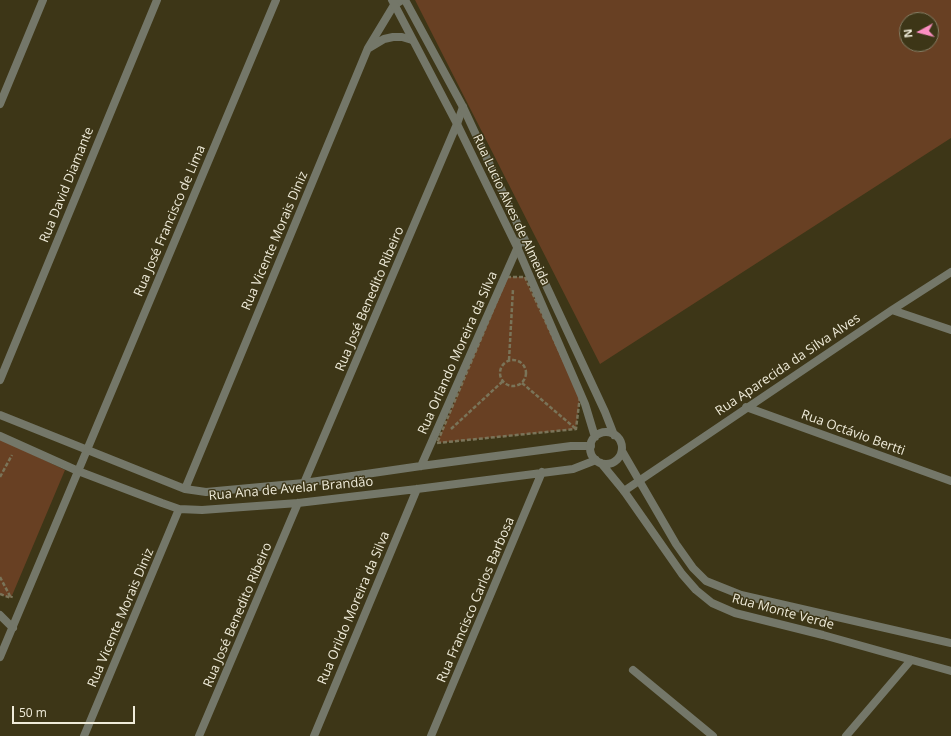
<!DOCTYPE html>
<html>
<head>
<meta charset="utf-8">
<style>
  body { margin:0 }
  #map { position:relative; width:951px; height:736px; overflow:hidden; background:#3d3617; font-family:"Open Sans",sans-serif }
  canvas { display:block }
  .north { position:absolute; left:899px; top:12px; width:40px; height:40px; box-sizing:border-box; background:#3d3617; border:1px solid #847e65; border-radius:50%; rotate:263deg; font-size:11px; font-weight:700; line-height:16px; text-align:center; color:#efebd9 }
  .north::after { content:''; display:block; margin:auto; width:14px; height:18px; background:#fc8fc2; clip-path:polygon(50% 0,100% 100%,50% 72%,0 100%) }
  .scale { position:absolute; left:12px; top:706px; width:123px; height:18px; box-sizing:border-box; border:2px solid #efebd9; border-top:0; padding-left:5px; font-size:12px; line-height:14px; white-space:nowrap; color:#efebd9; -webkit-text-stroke:3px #3d3617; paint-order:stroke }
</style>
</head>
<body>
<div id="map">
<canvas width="951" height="736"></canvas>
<div class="north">N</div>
<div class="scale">50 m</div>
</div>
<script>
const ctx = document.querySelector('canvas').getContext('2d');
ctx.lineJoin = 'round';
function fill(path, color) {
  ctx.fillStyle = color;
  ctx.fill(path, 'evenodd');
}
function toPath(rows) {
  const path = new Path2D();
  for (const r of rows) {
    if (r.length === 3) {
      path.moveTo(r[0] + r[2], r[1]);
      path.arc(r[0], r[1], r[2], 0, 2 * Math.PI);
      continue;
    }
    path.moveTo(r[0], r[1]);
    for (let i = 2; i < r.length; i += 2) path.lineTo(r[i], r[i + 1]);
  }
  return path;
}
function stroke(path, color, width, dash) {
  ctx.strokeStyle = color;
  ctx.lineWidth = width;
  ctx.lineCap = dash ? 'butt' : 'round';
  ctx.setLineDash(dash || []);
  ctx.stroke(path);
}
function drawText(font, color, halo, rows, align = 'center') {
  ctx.font = font + ' "Open Sans",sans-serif';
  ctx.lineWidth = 3;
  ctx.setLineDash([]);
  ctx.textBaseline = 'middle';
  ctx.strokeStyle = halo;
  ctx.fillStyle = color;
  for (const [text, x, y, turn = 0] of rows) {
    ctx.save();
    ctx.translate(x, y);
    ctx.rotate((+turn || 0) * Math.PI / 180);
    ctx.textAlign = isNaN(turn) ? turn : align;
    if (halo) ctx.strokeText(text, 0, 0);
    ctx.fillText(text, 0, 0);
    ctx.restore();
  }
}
const green = toPath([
  [415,0,951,0,951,138,600,364],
  [907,20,931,20,931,44,907,44],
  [507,277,525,277,580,396,576,429,437,443],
  [0,439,65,470,11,598,0,594]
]);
const path = toPath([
  [507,277,525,277,580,396,576,429,437,443,507,277],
  [513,373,13],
  [509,360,513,289],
  [522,383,576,429],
  [451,429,502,382],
  [0,477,12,455],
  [0,577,11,598],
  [0,594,11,598,12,596]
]);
const minor = toPath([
  [369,48,384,39,393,37,402,37,412,40],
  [0,104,43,0],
  [892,310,951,330],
  [0,380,157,0],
  [746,407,951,481],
  [0,415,185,489,206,492,304,483,421,466,571,446,591,446],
  [0,436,78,471,162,503,179,509,202,510,298,503,417,489,573,469,596,460],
  [421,466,523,235],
  [304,483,457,124,463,107],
  [185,489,368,48,394,5,402,0],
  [624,491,892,310,951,272],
  [0,615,13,628],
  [0,657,276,0],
  [633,670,713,736],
  [84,736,179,509],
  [199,736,298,503],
  [314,736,417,489],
  [431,736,542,472],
  [846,736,911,660]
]);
const tertiary = toPath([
  [392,0,457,124,518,249,585,404,595,437],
  [405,0,463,107,605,412,614,435],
  [606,448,16],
  [622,451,676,544,693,568,706,581,741,595,951,643],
  [601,463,624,491,682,574,696,590,712,603,735,613,823,635,951,671]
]);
const streetNames = [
  ["Rua David Diamante",67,185,-68],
  ["Rua Lucio Alves de Almeida",511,210,65],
  ["Rua José Francisco de Lima",170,221,-67],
  ["Rua Vicente Morais Diniz",275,241,-67],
  ["Rua José Benedito Ribeiro",370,299,-67],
  ["Rua Orlando Moreira da Silva",458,353,-66],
  ["Rua Aparecida da Silva Alves",788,365,-34],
  ["Rua Octávio Bertti",853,433,20],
  ["Rua Ana de Avelar Brandão",291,489,-5],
  ["Rua Francisco Carlos Barbosa",476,600,-67],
  ["Rua Orildo Moreira da Silva",354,608,-67],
  ["Rua Monte Verde",783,612,15],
  ["Rua José Benedito Ribeiro",238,615,-67],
  ["Rua Vicente Morais Diniz",121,618,-67]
];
fill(green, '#684023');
stroke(path, '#7a7459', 2.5, [4, 2]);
stroke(minor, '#747769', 8);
stroke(tertiary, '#747769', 8);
drawText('13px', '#efebd9', '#3d3617', streetNames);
</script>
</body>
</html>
